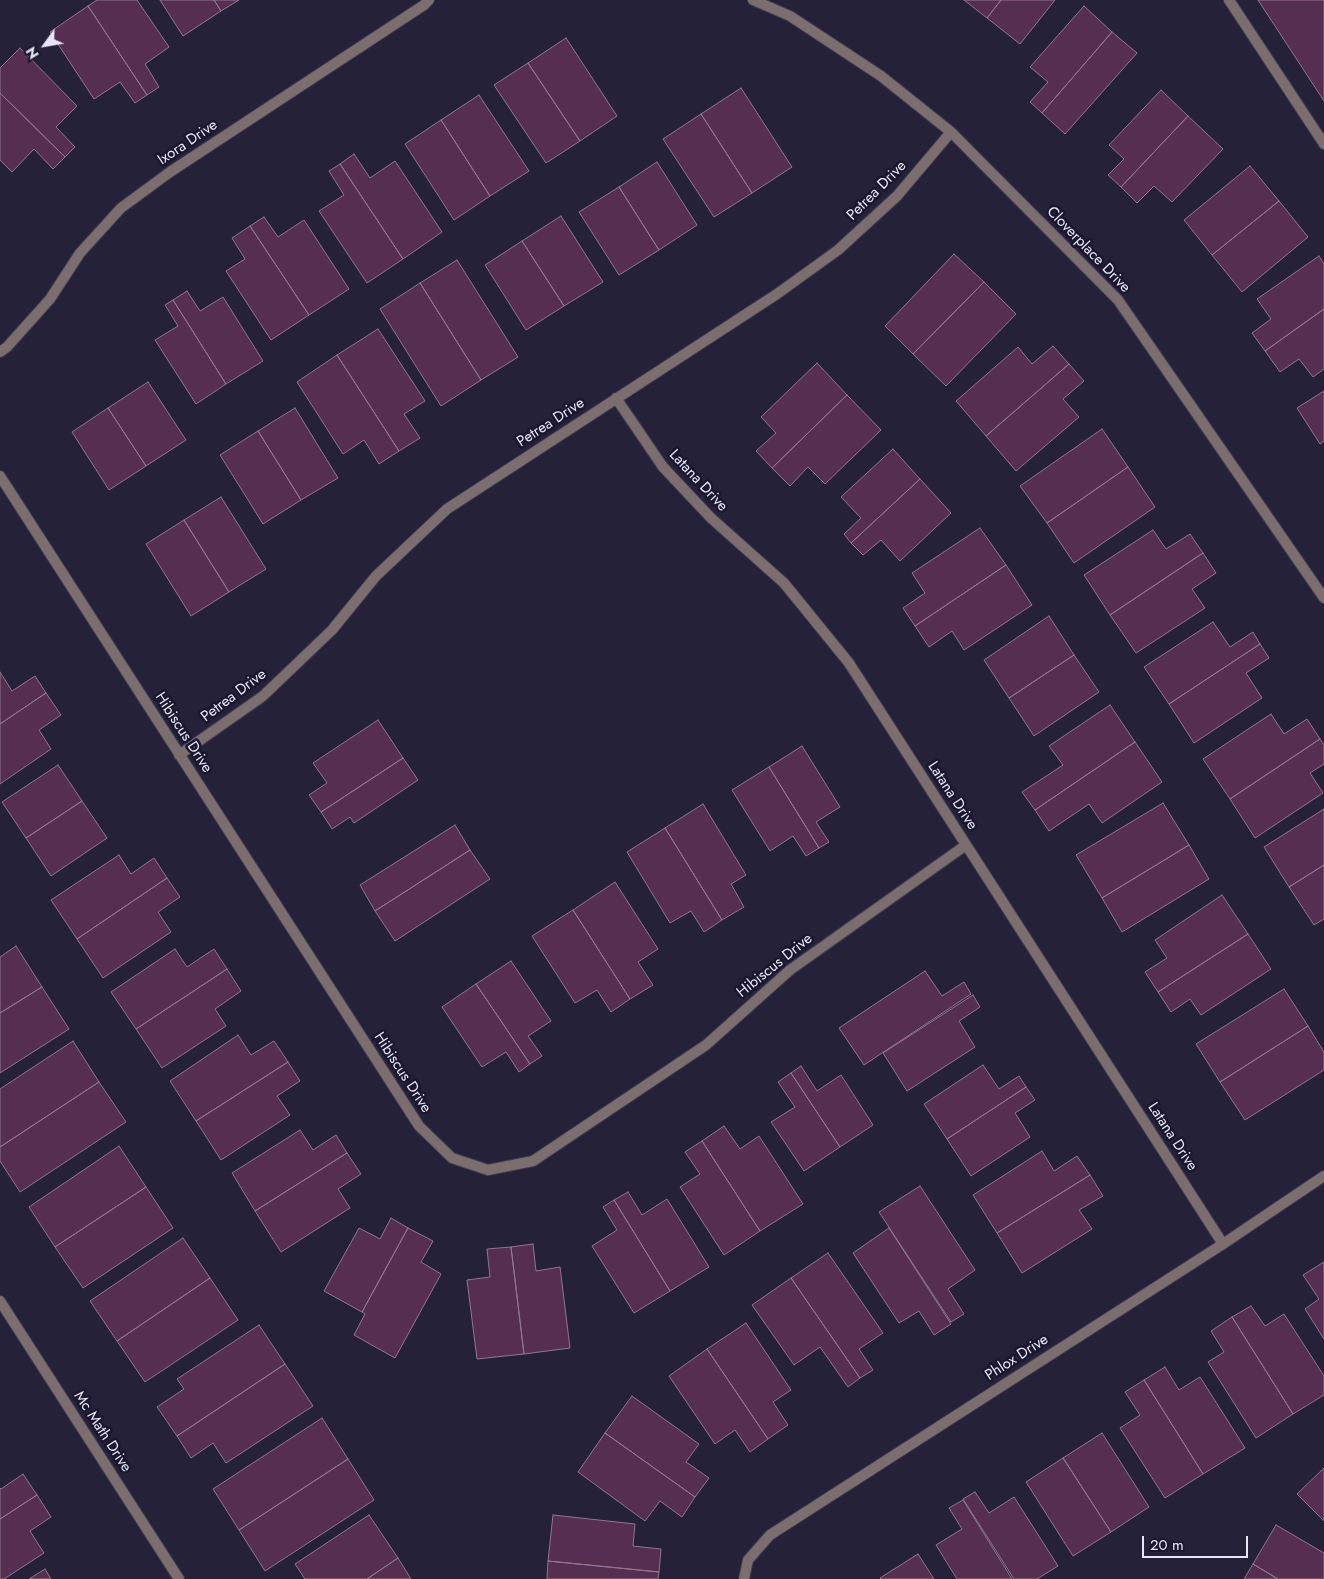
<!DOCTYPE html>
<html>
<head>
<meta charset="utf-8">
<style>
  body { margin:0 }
  #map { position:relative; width:1324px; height:1579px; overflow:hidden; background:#242138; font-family:Jost,sans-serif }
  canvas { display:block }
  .north { position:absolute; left:20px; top:20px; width:50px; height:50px; -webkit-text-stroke:4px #1b172e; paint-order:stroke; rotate:238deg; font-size:14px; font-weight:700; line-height:20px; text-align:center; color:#e8e7f7 }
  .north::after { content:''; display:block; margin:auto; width:18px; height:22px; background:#e8e7f7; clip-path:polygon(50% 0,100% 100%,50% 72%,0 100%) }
  .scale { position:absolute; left:1142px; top:1536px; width:106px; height:22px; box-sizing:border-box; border:2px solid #e8e7f7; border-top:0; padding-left:6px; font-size:15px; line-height:18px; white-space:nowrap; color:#e8e7f7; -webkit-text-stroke:4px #1b172e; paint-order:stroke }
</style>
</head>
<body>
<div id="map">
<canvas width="1324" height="1579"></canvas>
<div class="north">N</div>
<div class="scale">20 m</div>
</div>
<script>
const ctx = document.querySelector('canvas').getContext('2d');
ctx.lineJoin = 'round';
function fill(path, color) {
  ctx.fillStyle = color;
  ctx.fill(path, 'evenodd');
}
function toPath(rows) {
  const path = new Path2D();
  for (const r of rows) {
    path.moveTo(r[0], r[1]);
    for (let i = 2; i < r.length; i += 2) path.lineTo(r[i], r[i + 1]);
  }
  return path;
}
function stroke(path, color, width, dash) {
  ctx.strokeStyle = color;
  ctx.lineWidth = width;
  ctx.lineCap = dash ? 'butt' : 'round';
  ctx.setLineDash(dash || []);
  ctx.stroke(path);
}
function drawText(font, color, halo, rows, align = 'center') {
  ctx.font = font + ' Jost,sans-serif';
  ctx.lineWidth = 5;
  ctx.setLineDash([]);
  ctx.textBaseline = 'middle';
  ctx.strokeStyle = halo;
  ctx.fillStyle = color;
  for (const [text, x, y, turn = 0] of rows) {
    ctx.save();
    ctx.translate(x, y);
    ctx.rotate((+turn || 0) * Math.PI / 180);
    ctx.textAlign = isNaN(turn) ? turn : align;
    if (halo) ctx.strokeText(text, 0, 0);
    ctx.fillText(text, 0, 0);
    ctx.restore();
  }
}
const building = toPath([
  [97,0,137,0,169,47,145,64,159,87,147,95,88,6,97,0],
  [160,0,214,0,221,11,183,36,160,0],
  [214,0,239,0,221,11,214,0],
  [964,0,1001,0,987,18,964,0],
  [1001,0,1055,0,1020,44,987,18,1001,0],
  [1258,0,1324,0,1324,101,1258,0],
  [88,6,147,95,135,103,120,82,94,99,50,32,88,6],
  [1084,6,1112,32,1042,113,1030,102,1048,82,1030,67,1084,6],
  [1112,32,1137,53,1065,134,1042,113,1112,32],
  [566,38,617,116,580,141,528,63,566,38],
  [20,48,77,106,56,127,75,147,65,157,0,93,0,68,20,48],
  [528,63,580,141,546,163,494,85,528,63],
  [741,88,792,167,752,193,701,114,741,88],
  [1161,90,1188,116,1121,187,1108,175,1124,159,1109,145,1161,90],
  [0,93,65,157,53,169,34,149,12,172,0,160,0,93],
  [479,95,529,171,490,196,441,120,479,95],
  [701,114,752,193,714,217,663,139,701,114],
  [1188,116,1223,149,1172,202,1154,186,1137,203,1121,187,1188,116],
  [441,120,490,196,454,220,405,144,441,120],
  [354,154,370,178,395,161,442,232,403,259,340,164,354,154],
  [657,162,697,225,659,250,619,187,657,162],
  [340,164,403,259,367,283,319,211,344,195,329,171,340,164],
  [1250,166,1279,201,1212,255,1184,220,1250,166],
  [619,187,659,250,619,275,579,212,619,187],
  [1279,201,1308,237,1242,292,1212,255,1279,201],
  [561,216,603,282,564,306,522,241,561,216],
  [264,217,278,237,304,220,349,289,309,315,250,226,264,217],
  [250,226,309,315,271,340,226,271,245,259,232,238,250,226],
  [522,241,564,306,526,330,485,265,522,241],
  [954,254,984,282,913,354,885,326,954,254],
  [1319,256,1324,264,1324,309,1265,351,1252,333,1271,319,1257,299,1319,256],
  [457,260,518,357,481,380,420,283,457,260],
  [984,282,1016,314,946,386,913,354,984,282],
  [420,283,481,380,441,406,380,309,420,283],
  [187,291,200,311,223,297,263,361,226,384,173,300,187,291],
  [173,300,226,384,196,404,155,340,178,326,165,305,173,300],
  [1324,309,1324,369,1313,377,1299,359,1280,372,1265,351,1324,309],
  [378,329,425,401,404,414,420,438,399,451,337,355,378,329],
  [1053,346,1069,364,986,436,956,401,1018,347,1032,364,1053,346],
  [337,355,399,451,379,464,364,440,343,454,297,382,337,355],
  [817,363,847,395,772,468,756,451,776,433,761,417,817,363],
  [1069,364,1084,381,1063,399,1079,417,1016,471,986,436,1069,364],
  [148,382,186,440,146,466,108,408,148,382],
  [1324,391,1324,441,1320,444,1297,408,1324,391],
  [847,395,881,430,825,484,808,467,790,486,772,468,847,395],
  [108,408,146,466,109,490,72,432,108,408],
  [295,408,338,478,301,500,258,431,295,408],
  [1102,429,1128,467,1047,523,1020,486,1102,429],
  [258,431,301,500,263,524,220,455,258,431],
  [893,449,920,479,851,543,844,534,861,518,841,497,893,449],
  [1128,467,1155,507,1074,563,1047,523,1128,467],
  [920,479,951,513,900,561,881,540,863,555,851,543,920,479],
  [221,497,266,569,229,592,184,520,221,497],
  [184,520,229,592,191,616,146,544,184,520],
  [980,528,1006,565,915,626,903,608,925,593,912,573,980,528],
  [1153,530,1166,549,1190,534,1203,553,1110,615,1084,575,1153,530],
  [1203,553,1216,573,1192,589,1205,608,1136,653,1110,615,1203,553],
  [1006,565,1032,605,964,650,952,631,929,647,915,626,1006,565],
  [1049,616,1074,655,1009,698,984,660,1049,616],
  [1213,622,1230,647,1253,632,1260,644,1169,704,1144,667,1213,622],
  [1260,644,1269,658,1246,673,1262,698,1194,743,1169,704,1260,644],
  [1074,655,1099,692,1034,736,1009,698,1074,655],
  [0,672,12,691,35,676,46,693,0,724,0,672],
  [46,693,61,715,39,730,51,749,0,784,0,724,46,693],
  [1110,705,1135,742,1035,810,1022,792,1063,765,1049,746,1110,705],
  [1271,714,1284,734,1307,719,1320,739,1230,799,1203,759,1271,714],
  [378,720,403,758,321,812,309,795,327,783,313,763,378,720],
  [1320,739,1324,745,1324,764,1310,773,1323,793,1255,838,1230,799,1320,739],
  [1135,742,1162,782,1102,823,1089,804,1049,831,1035,810,1135,742],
  [802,746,840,807,816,822,829,842,819,848,769,767,802,746],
  [403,758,418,780,354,823,350,817,332,829,321,812,403,758],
  [58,765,82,801,26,838,2,802,58,765],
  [769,767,819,848,806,856,793,836,770,851,732,790,769,767],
  [82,801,107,838,51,876,26,838,82,801],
  [1163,803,1189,845,1102,898,1076,855,1163,803],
  [703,804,746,875,731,884,744,907,722,920,665,828,703,804],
  [1324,809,1324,865,1289,887,1264,847,1324,809],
  [455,825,470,850,375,911,360,885,455,825],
  [665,828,722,920,704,932,691,911,670,923,627,852,665,828],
  [1189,845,1209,879,1122,932,1102,898,1189,845],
  [470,850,490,879,395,941,375,911,470,850],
  [119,855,131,874,154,858,167,878,77,939,51,900,119,855],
  [1324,865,1324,919,1314,925,1289,887,1324,865],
  [167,878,180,897,158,912,171,932,103,978,77,939,167,878],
  [615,882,658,949,638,962,653,985,630,999,573,910,615,882],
  [1222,895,1248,934,1158,992,1145,972,1167,958,1155,940,1222,895],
  [573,910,630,999,611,1012,597,990,575,1003,532,936,573,910],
  [1248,934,1271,969,1201,1015,1190,999,1171,1012,1158,992,1248,934],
  [16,946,42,987,0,1013,0,957,16,946],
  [175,949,187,967,214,949,227,969,136,1029,111,992,175,949],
  [511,961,551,1021,528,1036,542,1056,530,1064,476,984,511,961],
  [227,969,241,991,215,1009,226,1026,162,1068,136,1029,227,969],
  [925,971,942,996,964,982,971,994,864,1065,839,1028,925,971],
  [476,984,530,1064,519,1072,506,1052,482,1067,442,1007,476,984],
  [42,987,69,1029,0,1073,0,1013,42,987],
  [1284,989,1308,1026,1220,1082,1196,1044,1284,989],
  [973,995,980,1007,959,1021,975,1047,907,1091,883,1053,973,995],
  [1308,1026,1324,1052,1324,1070,1245,1120,1220,1082,1308,1026],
  [238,1035,251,1055,274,1041,288,1062,196,1121,170,1081,238,1035],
  [73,1041,99,1082,0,1147,0,1089,73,1041],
  [288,1062,300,1081,277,1096,290,1115,221,1160,196,1121,288,1062],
  [983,1065,999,1089,1019,1076,1026,1087,947,1139,924,1104,983,1065],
  [801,1066,817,1091,841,1075,873,1125,840,1147,791,1073,801,1066],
  [791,1073,840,1147,804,1171,771,1122,795,1107,778,1082,791,1073],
  [99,1082,126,1122,20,1192,0,1161,0,1147,99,1082],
  [1026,1087,1035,1100,1015,1113,1030,1137,971,1176,947,1139,1026,1087],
  [724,1126,740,1149,759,1136,803,1204,760,1231,702,1141,724,1126],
  [300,1130,313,1150,336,1135,347,1153,255,1211,232,1173,300,1130],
  [702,1141,760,1231,724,1255,680,1187,700,1174,685,1152,702,1141],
  [119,1146,146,1187,55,1247,29,1207,119,1146],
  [1042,1151,1054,1171,1077,1156,1090,1175,997,1233,973,1195,1042,1151],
  [347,1153,361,1174,338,1189,350,1208,281,1252,255,1211,347,1153],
  [1090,1175,1103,1196,1079,1210,1092,1229,1022,1273,997,1233,1090,1175],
  [920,1186,975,1270,948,1289,964,1314,951,1322,879,1212,920,1186],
  [146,1187,173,1228,83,1288,55,1247,146,1187],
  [628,1192,642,1215,667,1199,709,1267,670,1291,614,1200,628,1192],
  [614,1200,670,1291,634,1313,592,1246,617,1230,603,1207,614,1200],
  [391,1218,408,1228,362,1312,324,1291,359,1228,380,1239,391,1218],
  [408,1228,433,1241,421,1262,441,1274,395,1358,354,1335,365,1314,362,1312,408,1228],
  [889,1228,951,1324,934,1335,919,1311,899,1323,853,1253,889,1228],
  [183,1238,210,1278,117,1341,90,1301,183,1238],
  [533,1244,536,1271,560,1267,570,1348,524,1354,511,1247,533,1244],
  [511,1247,524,1354,477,1359,467,1280,490,1277,487,1249,511,1247],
  [828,1253,883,1333,859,1349,873,1370,860,1378,791,1278,828,1253],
  [1324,1262,1324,1339,1305,1309,1319,1299,1303,1275,1324,1262],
  [210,1278,238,1320,145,1382,117,1341,210,1278],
  [791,1278,860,1378,848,1387,820,1347,794,1365,752,1305,791,1278],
  [1251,1306,1265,1326,1284,1314,1324,1376,1324,1395,1293,1414,1232,1317,1251,1306],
  [1232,1317,1293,1414,1256,1438,1208,1362,1224,1352,1211,1331,1232,1317],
  [746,1323,791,1390,773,1402,788,1425,768,1439,707,1349,746,1323],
  [259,1325,285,1364,177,1436,157,1407,184,1389,177,1379,259,1325],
  [707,1349,768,1439,750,1452,735,1430,715,1444,669,1376,707,1349],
  [285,1364,313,1406,226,1463,213,1443,191,1458,177,1436,285,1364],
  [1165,1367,1179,1390,1200,1377,1245,1448,1203,1474,1144,1380,1165,1367],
  [1144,1380,1203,1474,1165,1498,1120,1428,1140,1415,1125,1392,1144,1380],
  [632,1396,699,1444,686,1462,709,1478,695,1497,605,1433,632,1396],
  [322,1418,348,1459,239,1530,213,1489,322,1418],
  [605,1433,695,1497,682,1517,660,1501,645,1521,578,1472,605,1433],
  [1102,1433,1149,1507,1111,1532,1063,1458,1102,1433],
  [1063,1458,1111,1532,1073,1556,1026,1482,1063,1458],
  [348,1459,374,1500,265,1571,239,1530,348,1459],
  [1324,1468,1324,1521,1297,1494,1324,1468],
  [23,1474,37,1495,0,1519,0,1488,1,1489,23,1474],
  [975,1492,989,1513,1014,1497,1058,1566,1037,1579,1014,1579,963,1499,975,1492],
  [37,1495,51,1517,30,1531,44,1553,4,1579,0,1579,0,1519,37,1495],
  [963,1500,1012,1579,957,1579,936,1545,962,1529,949,1508,963,1500],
  [369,1515,398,1558,367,1579,305,1579,295,1564,369,1515],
  [553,1515,635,1524,633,1546,661,1549,659,1572,548,1561,553,1515],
  [1276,1525,1324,1553,1324,1579,1278,1579,1253,1564,1276,1525],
  [918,1554,934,1579,881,1579,880,1578,918,1554],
  [398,1558,411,1579,367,1579,398,1558],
  [548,1561,659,1572,658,1579,547,1579,548,1561],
  [1253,1564,1278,1579,1244,1579,1253,1564],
  [45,1569,51,1579,29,1579,45,1569]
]);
const service = toPath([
  [1229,0,1324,144]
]);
const minor = toPath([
  [753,0,790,16,881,76,951,132,1118,300,1324,598],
  [0,352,7,347,50,299,80,253,121,208,170,172,424,5,429,0],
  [616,398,663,467,711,518,784,583,849,663,1223,1244],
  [0,476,419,1126,452,1158,488,1170,533,1161,706,1045,790,970,966,845],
  [179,755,263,696,332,630,376,576,447,509,777,294,838,250,897,196,951,132],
  [0,1301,179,1579],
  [744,1579,748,1560,770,1535,1223,1244,1324,1176]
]);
const streetNames = [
  ["Ixora Drive",188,143,-34],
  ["Petrea Drive",877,191,-45],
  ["Cloverplace Drive",1088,250,46],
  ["Petrea Drive",551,423,-33],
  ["Latana Drive",698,481,47],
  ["Petrea Drive",234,696,-37],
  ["Hibiscus Drive",183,733,57],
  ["Latana Drive",952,796,57],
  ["Hibiscus Drive",775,966,-39],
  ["Hibiscus Drive",402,1073,57],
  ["Latana Drive",1172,1137,57],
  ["Phlox Drive",1017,1358,-33],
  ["Mc Math Drive",102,1432,57]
];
fill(building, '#552e51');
stroke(building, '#91788d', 1);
stroke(service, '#3f3d53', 12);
stroke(minor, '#3f3d53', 12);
stroke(service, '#7c6d6e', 10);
stroke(minor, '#7c6d6e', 10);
drawText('15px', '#e8e7f7', '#1b172e', streetNames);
</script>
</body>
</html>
